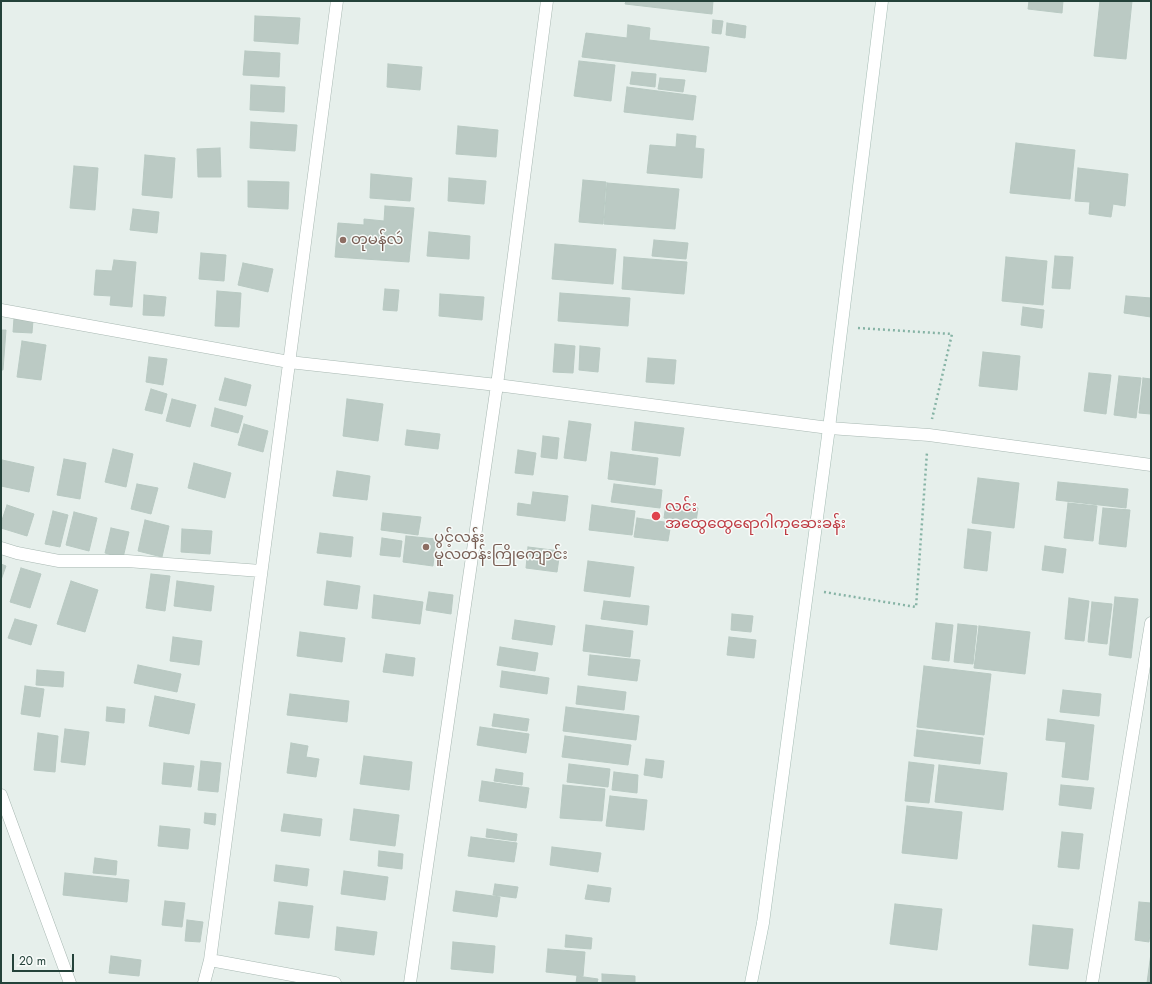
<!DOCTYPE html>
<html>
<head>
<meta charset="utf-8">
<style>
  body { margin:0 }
  #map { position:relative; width:1152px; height:984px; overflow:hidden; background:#e6efeb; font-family:Jost,sans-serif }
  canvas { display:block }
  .frame { position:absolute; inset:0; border:2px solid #24423a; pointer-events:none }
  .scale { position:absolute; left:12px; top:954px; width:62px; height:18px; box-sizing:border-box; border:2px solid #24423a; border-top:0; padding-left:5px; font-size:12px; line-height:14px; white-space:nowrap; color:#24423a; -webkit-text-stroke:3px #f7fbf9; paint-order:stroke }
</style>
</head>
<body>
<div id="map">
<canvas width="1152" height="984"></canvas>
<div class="frame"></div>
<div class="scale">20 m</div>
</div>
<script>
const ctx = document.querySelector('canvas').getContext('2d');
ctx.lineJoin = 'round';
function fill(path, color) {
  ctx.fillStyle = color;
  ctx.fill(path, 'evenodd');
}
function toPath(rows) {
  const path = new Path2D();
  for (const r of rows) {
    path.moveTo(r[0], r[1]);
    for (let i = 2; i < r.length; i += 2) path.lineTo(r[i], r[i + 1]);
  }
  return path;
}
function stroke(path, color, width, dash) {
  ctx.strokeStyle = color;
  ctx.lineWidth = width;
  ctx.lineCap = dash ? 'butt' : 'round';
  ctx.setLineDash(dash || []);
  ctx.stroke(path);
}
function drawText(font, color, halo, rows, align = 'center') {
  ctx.font = font + ' Jost,"Noto Sans Myanmar",sans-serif';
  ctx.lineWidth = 3;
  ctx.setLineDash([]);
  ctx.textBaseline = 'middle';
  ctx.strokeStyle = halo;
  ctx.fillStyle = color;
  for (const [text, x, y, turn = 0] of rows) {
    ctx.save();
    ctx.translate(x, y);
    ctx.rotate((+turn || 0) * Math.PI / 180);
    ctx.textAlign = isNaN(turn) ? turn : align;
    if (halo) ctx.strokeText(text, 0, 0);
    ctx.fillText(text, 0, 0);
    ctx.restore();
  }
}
const building = toPath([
  [626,1,713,1,712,14,625,4,626,1],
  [1029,1,1063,1,1062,13,1028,9,1029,1],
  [1100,1,1132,1,1126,59,1094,56,1100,1],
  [255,16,300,18,298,44,254,41,255,16],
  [713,20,723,21,721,34,712,33,713,20],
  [727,23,746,26,745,38,726,35,727,23],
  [628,25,650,28,649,40,709,47,706,72,582,57,586,33,627,38,628,25],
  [245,51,280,53,279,77,243,75,245,51],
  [579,61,615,65,611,101,574,96,579,61],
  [388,64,422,67,420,90,387,87,388,64],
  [632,72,656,74,655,87,630,84,632,72],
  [660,78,685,80,683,92,658,89,660,78],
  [251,85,285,87,284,112,250,110,251,85],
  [627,87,696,96,693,120,624,112,627,87],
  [251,122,297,125,295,151,250,148,251,122],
  [458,126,498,130,496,157,456,154,458,126],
  [677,134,696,136,695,148,704,149,702,178,647,173,650,145,676,147,677,134],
  [1016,143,1075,150,1070,199,1010,193,1016,143],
  [220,148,221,177,198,177,197,149,220,148],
  [145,155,175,158,172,198,142,195,145,155],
  [74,166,98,168,95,210,70,208,74,166],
  [1078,168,1128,174,1125,206,1113,204,1111,217,1089,214,1090,202,1075,201,1078,168],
  [371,174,412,178,410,201,370,198,371,174],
  [449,178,486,181,484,204,448,201,449,178],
  [583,180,606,182,603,224,579,222,583,180],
  [248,181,289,182,288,209,248,207,248,181],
  [607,183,679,189,675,229,604,224,607,183],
  [385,206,414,208,409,262,335,257,338,223,364,225,364,219,384,221,385,206],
  [133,209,159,212,157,233,130,230,133,209],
  [429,232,470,236,469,259,427,256,429,232],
  [654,240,688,243,686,259,652,256,654,240],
  [555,244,616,249,613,284,552,279,555,244],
  [201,253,226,255,224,281,199,279,201,253],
  [1055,256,1073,257,1070,289,1052,288,1055,256],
  [624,257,687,262,684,294,622,289,624,257],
  [1006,257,1047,261,1043,305,1002,301,1006,257],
  [114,260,136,262,132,307,110,305,111,296,94,295,96,270,112,271,114,260],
  [243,263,273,269,268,292,238,285,243,263],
  [385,289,399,290,397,311,383,310,385,289],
  [217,291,241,293,239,327,215,326,217,291],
  [560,293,630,298,628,326,558,321,560,293],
  [440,294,484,297,482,320,439,316,440,294],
  [144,295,166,297,164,316,143,315,144,295],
  [1126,296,1151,298,1151,317,1124,313,1126,296],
  [1023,307,1044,310,1042,328,1021,325,1023,307],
  [14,318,33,320,32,333,13,332,14,318],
  [1,330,6,330,3,370,1,370,1,330],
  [22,341,46,345,41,380,17,377,22,341],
  [555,344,575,346,573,373,553,372,555,344],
  [580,346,600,348,598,372,579,370,580,346],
  [983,352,1020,356,1017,390,979,386,983,352],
  [149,357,167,359,163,385,146,382,149,357],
  [648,358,676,360,674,384,646,382,648,358],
  [1089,373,1111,375,1106,414,1084,411,1089,373],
  [1119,376,1141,378,1136,418,1114,415,1119,376],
  [225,378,251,385,246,406,219,400,225,378],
  [1143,378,1151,379,1151,414,1139,413,1143,378],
  [151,389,167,394,162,414,145,410,151,389],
  [172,399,196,405,190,427,166,421,172,399],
  [347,399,383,404,378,441,343,436,347,399],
  [215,408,243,416,238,433,211,426,215,408],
  [569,421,591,424,586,461,564,458,569,421],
  [635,422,684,428,680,456,632,450,635,422],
  [244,424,268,431,263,452,238,445,244,424],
  [407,430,440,434,438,449,405,445,407,430],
  [543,436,559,438,557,459,541,457,543,436],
  [113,449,133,454,126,487,105,482,113,449],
  [518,450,536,453,533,475,515,473,518,450],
  [611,452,658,458,655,485,608,479,611,452],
  [64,459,86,463,80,499,57,495,64,459],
  [2,460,34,467,29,492,1,486,1,467,2,460],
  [194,463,231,473,225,498,188,488,194,463],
  [337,471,370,476,367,500,333,496,337,471],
  [978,478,1019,483,1014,528,972,523,978,478],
  [1058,482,1128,489,1126,508,1056,500,1058,482],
  [137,484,158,488,151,514,131,509,137,484],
  [614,484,662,490,660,508,611,502,614,484],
  [533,492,568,496,565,521,517,515,518,503,531,505,533,492],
  [1068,503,1097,506,1093,541,1064,538,1068,503],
  [666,504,698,508,696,522,664,518,666,504],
  [7,505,34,514,27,536,1,528,1,523,7,505],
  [592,505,635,511,632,535,589,530,592,505],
  [1103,508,1130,510,1126,547,1099,544,1103,508],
  [53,511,68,515,60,547,45,544,53,511],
  [74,512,97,518,89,551,66,545,74,512],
  [383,513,421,517,418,535,381,530,383,513],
  [637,518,671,523,668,541,634,537,637,518],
  [145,520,169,526,162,557,138,551,145,520],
  [111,528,129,532,123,558,105,553,111,528],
  [182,529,212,531,210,554,181,552,182,529],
  [968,529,991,532,987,571,964,568,968,529],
  [320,533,353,537,351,557,317,553,320,533],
  [406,536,436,539,433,566,403,562,406,536],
  [382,538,402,541,400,557,380,555,382,538],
  [1045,546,1066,549,1063,573,1042,570,1045,546],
  [528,547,560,551,557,572,526,568,528,547],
  [588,561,634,567,630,597,584,591,588,561],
  [1,564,6,566,1,580,1,564],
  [21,568,41,574,30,608,10,602,21,568],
  [151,574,170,576,165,611,146,608,151,574],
  [71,581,98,590,85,632,57,624,71,581],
  [177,581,214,586,211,611,174,606,177,581],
  [327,581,360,586,357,609,324,605,327,581],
  [429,592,453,595,451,614,426,610,429,592],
  [374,595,423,602,420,624,372,618,374,595],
  [1115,597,1138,599,1131,658,1109,655,1115,597],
  [1069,598,1089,601,1084,641,1065,639,1069,598],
  [604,601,649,606,647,625,601,619,604,601],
  [1092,602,1112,604,1107,644,1088,642,1092,602],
  [732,614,753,616,751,632,731,630,732,614],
  [15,619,37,625,31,645,8,638,15,619],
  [515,620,555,626,552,645,512,639,515,620],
  [936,623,953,625,949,661,932,659,936,623],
  [958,624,977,626,973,664,954,662,958,624],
  [586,625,633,631,630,657,583,651,586,625],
  [979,626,1030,632,1025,674,974,668,979,626],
  [300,632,345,638,342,662,297,656,300,632],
  [173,637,202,641,199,665,170,661,173,637],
  [729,637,756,640,754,658,727,655,729,637],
  [500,647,538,653,535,671,497,665,500,647],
  [386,654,415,658,413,676,383,672,386,654],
  [590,655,640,660,637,681,588,675,590,655],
  [138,665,181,674,177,692,134,683,138,665],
  [924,666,991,674,984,735,917,727,924,666],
  [37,670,64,672,63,687,36,685,37,670],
  [502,671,549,678,547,694,500,687,502,671],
  [25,686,44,689,40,717,21,714,25,686],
  [578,686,626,692,624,710,576,704,578,686],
  [1063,690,1101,694,1099,716,1060,712,1063,690],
  [290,694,349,701,347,722,287,715,290,694],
  [155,696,195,704,189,734,149,726,155,696],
  [107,707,125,709,124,723,106,721,107,707],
  [566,707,639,716,636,740,563,731,566,707],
  [494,714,529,719,527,731,492,726,494,714],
  [1048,719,1094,725,1088,780,1062,777,1066,742,1046,740,1048,719],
  [480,727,529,734,526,753,477,745,480,727],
  [65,729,89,732,85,765,61,762,65,729],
  [917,730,983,738,980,764,914,756,917,730],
  [38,733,58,736,55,772,34,770,38,733],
  [565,736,631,745,628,765,562,757,565,736],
  [291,743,308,746,306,757,319,759,316,777,287,773,291,743],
  [364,756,412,762,409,790,360,784,364,756],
  [646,759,664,761,662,778,644,775,646,759],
  [201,761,221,763,218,792,198,790,201,761],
  [909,762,934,765,929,803,905,801,909,762],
  [164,763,194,766,191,787,162,784,164,763],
  [569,764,610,769,608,787,567,782,569,764],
  [939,765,1007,773,1003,810,935,802,939,765],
  [496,769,523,773,522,785,494,781,496,769],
  [614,772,638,775,637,793,612,790,614,772],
  [482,781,529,788,526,808,479,801,482,781],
  [563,785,605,789,602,821,560,818,563,785],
  [1061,785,1094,788,1091,809,1059,805,1061,785],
  [610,796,647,800,644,830,606,826,610,796],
  [907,806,962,812,957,859,902,853,907,806],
  [354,809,399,815,395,846,350,840,354,809],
  [205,813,216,814,215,825,204,823,205,813],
  [284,814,322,819,320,836,281,831,284,814],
  [160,826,190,829,188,849,158,846,160,826],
  [487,829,517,834,516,841,486,837,487,829],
  [1062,832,1083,834,1079,869,1058,867,1062,832],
  [471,837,517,843,514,862,468,856,471,837],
  [552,847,601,853,598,872,550,865,552,847],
  [379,851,403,854,402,869,378,866,379,851],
  [95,858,117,861,116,875,93,873,95,858],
  [276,865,309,869,307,886,274,881,276,865],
  [344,871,388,877,385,900,341,894,344,871],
  [65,873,129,880,127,902,63,895,65,873],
  [495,884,518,887,516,898,493,895,495,884],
  [588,885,611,888,609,902,585,899,588,885],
  [456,891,500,897,497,917,453,911,456,891],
  [165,901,185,903,182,927,162,925,165,901],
  [279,902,313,906,309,938,275,934,279,902],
  [1139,902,1151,903,1151,925,1149,942,1135,940,1139,902],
  [895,904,942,909,937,950,890,944,895,904],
  [187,920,203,922,200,942,185,941,187,920],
  [1033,925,1073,929,1068,969,1029,965,1033,925],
  [337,927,377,932,374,955,335,950,337,927],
  [566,935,592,938,591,949,565,947,566,935],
  [453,942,495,946,493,973,451,969,453,942],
  [548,949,585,952,583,976,546,972,548,949],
  [1151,953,1151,983,1147,983,1151,953],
  [111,956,141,960,139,976,109,973,111,956],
  [602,974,635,976,635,983,602,983,602,974],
  [577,976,598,979,597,983,576,983,577,976]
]);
const path = toPath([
  [858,328,952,334,932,419],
  [824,592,916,607,927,452]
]);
const street = toPath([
  [1,310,289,362,497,385,829,428,929,435,1151,465],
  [1,548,17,553,59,561,127,561,261,571],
  [1,795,70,983],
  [210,960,335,983],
  [204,983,210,960,337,1],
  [410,983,497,385,547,1],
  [1092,983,1151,623]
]);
const secondary = toPath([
  [751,983,763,923,829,428,882,1]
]);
const markers = [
  [343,240,4,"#8d6e63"],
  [656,516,5,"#e0444e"],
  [426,547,4,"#8d6e63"]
];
const educationNames = [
  ["တုမန်လဴ",351,240],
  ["ပွင့်လန်း",434,538],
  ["မူလတန်းကြိုကျောင်း",434,555]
];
const healthNames = [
  ["လင်း",665,507],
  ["အထွေထွေရောဂါကုဆေးခန်း",665,524]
];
fill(building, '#bbcac4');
stroke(building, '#b8c9c2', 1);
stroke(street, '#a8b8b2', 13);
stroke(secondary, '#a4bbb3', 13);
stroke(path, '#86b3a5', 2.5, [2, 3]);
stroke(street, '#fff', 12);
stroke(secondary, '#fff', 12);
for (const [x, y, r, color] of markers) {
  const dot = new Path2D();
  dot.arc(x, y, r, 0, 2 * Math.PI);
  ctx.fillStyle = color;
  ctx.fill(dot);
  stroke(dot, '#f7fbf9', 1.5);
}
drawText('15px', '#785e54', '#f7fbf9', educationNames, 'left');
drawText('15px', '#be3a42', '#f7fbf9', healthNames, 'left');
</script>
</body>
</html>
